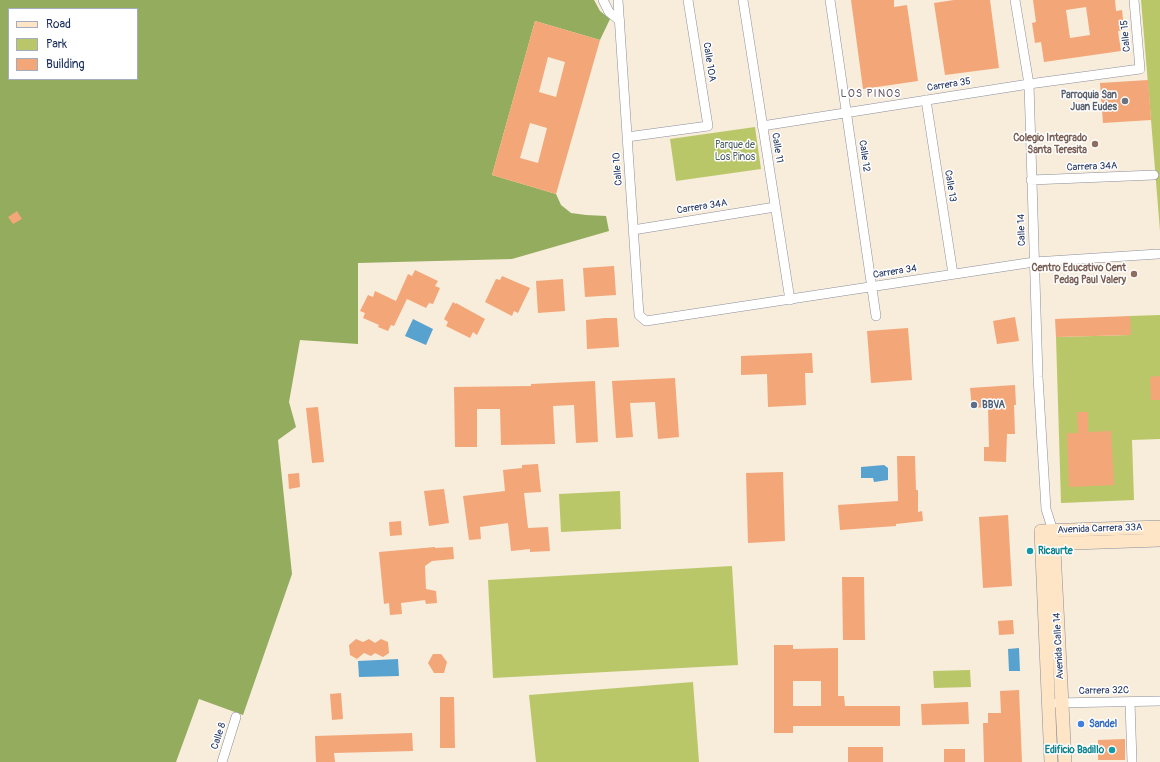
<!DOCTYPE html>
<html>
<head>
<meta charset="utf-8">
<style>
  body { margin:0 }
  #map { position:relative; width:1160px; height:762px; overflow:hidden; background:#f8ecdb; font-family:Pangolin,sans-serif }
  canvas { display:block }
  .legend { position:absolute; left:8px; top:8px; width:130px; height:72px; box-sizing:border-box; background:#fff; border:1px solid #a4acbf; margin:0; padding:5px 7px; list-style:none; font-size:12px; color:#1b2f5e }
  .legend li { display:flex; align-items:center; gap:8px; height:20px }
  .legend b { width:20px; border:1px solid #a4acbf }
</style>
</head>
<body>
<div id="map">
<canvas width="1160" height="762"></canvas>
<ul class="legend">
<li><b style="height:5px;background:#fde5c5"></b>Road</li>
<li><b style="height:11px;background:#bac769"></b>Park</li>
<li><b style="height:11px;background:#f3a678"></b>Building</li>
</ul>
</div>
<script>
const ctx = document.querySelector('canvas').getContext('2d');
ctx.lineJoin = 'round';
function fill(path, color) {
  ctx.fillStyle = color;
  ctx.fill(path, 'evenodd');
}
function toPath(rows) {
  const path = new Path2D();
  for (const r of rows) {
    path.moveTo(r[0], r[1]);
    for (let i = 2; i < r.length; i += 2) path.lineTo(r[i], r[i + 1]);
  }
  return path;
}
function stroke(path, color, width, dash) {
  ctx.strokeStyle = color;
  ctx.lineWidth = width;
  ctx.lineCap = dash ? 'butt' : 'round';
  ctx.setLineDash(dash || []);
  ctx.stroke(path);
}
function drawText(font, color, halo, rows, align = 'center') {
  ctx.font = font + ' Pangolin,sans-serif';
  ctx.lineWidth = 3;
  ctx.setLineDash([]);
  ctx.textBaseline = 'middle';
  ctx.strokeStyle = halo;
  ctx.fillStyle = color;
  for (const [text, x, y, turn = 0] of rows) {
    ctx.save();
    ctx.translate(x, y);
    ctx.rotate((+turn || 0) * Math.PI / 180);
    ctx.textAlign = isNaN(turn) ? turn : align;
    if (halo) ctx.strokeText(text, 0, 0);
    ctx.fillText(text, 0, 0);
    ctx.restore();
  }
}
const green = toPath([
  [1141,0,1160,0,1160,231,1151,120],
  [755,127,761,169,676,181,670,139],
  [1160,315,1160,439,1132,440,1134,500,1061,503,1056,337,1130,335,1130,316],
  [620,491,621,529,561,532,559,494],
  [732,566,738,665,493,678,488,580],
  [970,670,971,687,934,688,933,671],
  [693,682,699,762,536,762,529,695]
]);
const forest = toPath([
  [0,0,594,0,600,11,610,19,600,40,535,21,492,175,556,194,561,205,571,213,586,215,606,216,609,231,512,259,358,263,358,344,300,340,289,402,296,427,278,440,292,574,243,715,199,699,176,762,0,762],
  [9,9,137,9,137,79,9,79]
]);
const water = toPath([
  [413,319,433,329,426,345,405,336],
  [884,465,888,468,888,480,874,482,873,478,861,478,861,467],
  [1019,648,1020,671,1009,671,1008,649],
  [398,659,399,676,359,677,358,661]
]);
const building = toPath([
  [851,0,894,0,894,7,907,5,918,81,863,89],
  [954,0,990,0,999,68,945,75,934,3],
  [1033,0,1115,0,1116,11,1122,10,1124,30,1118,31,1121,51,1044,62,1041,42,1035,43,1032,23,1036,22],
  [1086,7,1090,35,1070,38,1066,10],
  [535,21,600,40,556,194,492,175],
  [548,57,565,62,556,97,539,92],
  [530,123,547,128,538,163,520,158],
  [1148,80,1151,120,1103,123,1100,83],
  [17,211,22,219,13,224,8,217],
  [614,266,616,295,585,297,583,268],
  [415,270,438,281,435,286,440,288,433,304,429,303,426,308,407,299,394,326,391,325,388,331,378,327,379,325,363,318,365,313,360,311,368,295,373,297,375,291,396,301,408,274,412,276],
  [502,276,530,288,518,313,514,311,512,316,485,302,496,279,500,280],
  [563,279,565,311,538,313,536,281],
  [453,302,456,304,456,303,485,319,477,335,473,332,470,338,446,326,448,322,444,319],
  [1130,316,1131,335,1056,337,1055,319],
  [1015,317,1019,341,997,344,993,321],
  [605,318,617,318,619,347,587,349,586,320],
  [908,328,912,380,871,383,867,331],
  [812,353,813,373,805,373,806,405,768,407,767,374,741,375,741,356],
  [1160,376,1160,400,1151,400,1150,377],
  [675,378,679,437,658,439,655,402,630,403,633,437,616,438,612,381],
  [595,381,598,442,576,443,574,405,553,406,555,444,501,445,500,409,477,409,477,447,455,447,454,387,531,386,531,384],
  [1015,385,1016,405,1014,405,1015,434,1007,434,1006,462,984,461,984,447,989,447,988,407,972,408,970,388],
  [318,407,324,462,312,463,306,408],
  [1077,412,1088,412,1088,432,1111,431,1114,485,1069,487,1067,433,1078,433],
  [897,456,915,456,916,490,918,490,918,512,922,511,923,521,896,524,896,526,840,530,838,505,898,501],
  [538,464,541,492,524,493,528,528,548,527,550,551,530,552,530,549,511,551,508,523,480,527,481,539,469,540,463,496,505,491,503,470,522,468,522,465],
  [783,472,785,541,748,543,746,473],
  [299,473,300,487,289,489,288,474],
  [444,489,449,523,429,526,424,491],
  [1008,515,1012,586,983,588,979,517],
  [401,521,402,535,390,536,389,522],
  [435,547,435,548,453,547,454,559,432,561,425,566,426,589,436,591,437,603,426,604,425,600,401,603,402,614,390,615,389,603,384,604,379,552],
  [842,577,864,577,865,640,843,640],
  [1013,620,1014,634,999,635,998,621],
  [356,639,363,642,369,639,375,643,381,639,388,642,389,653,383,657,375,653,371,656,364,653,357,659,350,655,349,645],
  [774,645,793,645,793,649,838,648,838,696,844,696,845,706,900,706,900,726,793,726,793,733,774,733],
  [793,681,821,681,821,706,793,706],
  [433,654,441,654,447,662,444,673,434,673,428,663],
  [1019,690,1022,762,984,762,983,723,988,723,988,713,1001,713,1000,691],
  [341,693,343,719,332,720,330,694],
  [440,697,454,697,455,748,440,748],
  [968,702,969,724,922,725,921,704],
  [412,733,413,751,334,753,335,762,316,762,315,736],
  [1125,739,1125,760,1098,760,1098,740],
  [848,747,883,747,883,762,848,762],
  [944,749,965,749,965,762,944,762]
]);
const minor = toPath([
  [603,0,609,12,620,21],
  [618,0,639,315,646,321,1034,262,1158,254],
  [743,0,790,300],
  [830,0,876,316],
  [1015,0,1029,84,1038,377,1046,509,1053,531],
  [926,100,953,274],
  [762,126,1029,84,1140,69,1134,0],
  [627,137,708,126,688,0],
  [1031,180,1154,175],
  [633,230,775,207],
  [1130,702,1132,762],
  [1057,703,1160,701],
  [222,762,236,717]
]);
const secondary = toPath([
  [1053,531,1065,762],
  [1045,544,1160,540],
  [1051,762,1041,531,1160,527]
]);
const markers = [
  [1125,101,4,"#6b7280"],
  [1095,144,4,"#8d6e63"],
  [1134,274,4,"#8d6e63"],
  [974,405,4,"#5c6f8a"],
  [1030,551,4,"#0f9aa8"],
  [1081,724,4,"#3f7fe0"],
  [1112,750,4,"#0f9aa8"]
];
const streetNames = [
  ["Calle 15",1126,36,-95],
  ["Calle 10A",709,62,81],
  ["Carrera 35",949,85,-9],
  ["Calle 11",777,148,81],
  ["Calle 12",864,156,82],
  ["Carrera 34A",1092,167,-2],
  ["Calle 10",618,169,-94],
  ["Calle 13",950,186,81],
  ["Carrera 34A",702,207,-9],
  ["Calle 14",1022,230,-92],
  ["Carrera 34",895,272,-9],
  ["Avenida Carrera 33A",1100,529,-2],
  ["Avenida Calle 14",1059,646,-93],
  ["Carrera 32C",1104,691,-1],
  ["Calle 8",219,736,-72]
];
const worshipNames = [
  ["Parroquia San",1117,95],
  ["Juan Eudes",1117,107]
];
const educationNames = [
  ["Colegio Integrado",1087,138],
  ["Santa Teresita",1087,150],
  ["Centro Educativo Cent",1126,268],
  ["Pedag Paul Valery",1126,280]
];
const parkNames = [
  ["Parque de",735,145],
  ["Los Pinos",735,157]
];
const serviceNames = [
  ["BBVA",982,405]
];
const cultureNames = [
  ["Ricaurte",1038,551],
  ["Edificio Badillo",1104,750,"right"]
];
const shopNames = [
  ["Sandel",1089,724]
];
const neighbourhoodNames = [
  ["LOS PINOS",871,94]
];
fill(green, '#bac769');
fill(forest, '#93ac5d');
fill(water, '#58a2d0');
fill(building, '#f3a678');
stroke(minor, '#8a8e9c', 10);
stroke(secondary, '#8a8e9c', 14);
stroke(minor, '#fff', 9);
stroke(secondary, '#fde5c5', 13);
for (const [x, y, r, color] of markers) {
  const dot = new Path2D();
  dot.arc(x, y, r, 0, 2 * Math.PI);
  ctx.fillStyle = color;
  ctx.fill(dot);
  stroke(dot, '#fff', 1.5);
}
drawText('10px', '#1b2f5e', '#fff', streetNames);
drawText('bold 10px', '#5b616d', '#fff', worshipNames, 'right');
drawText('bold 10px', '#785e54', '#fff', educationNames, 'right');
drawText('10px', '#4b5d61', '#fff', parkNames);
drawText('bold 10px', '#4e5e75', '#fff', serviceNames, 'left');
drawText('bold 10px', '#0d838f', '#fff', cultureNames, 'left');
drawText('bold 10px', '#366cbe', '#fff', shopNames, 'left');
ctx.letterSpacing = '1px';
drawText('11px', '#675967', '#fff', neighbourhoodNames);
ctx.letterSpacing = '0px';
</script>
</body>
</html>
